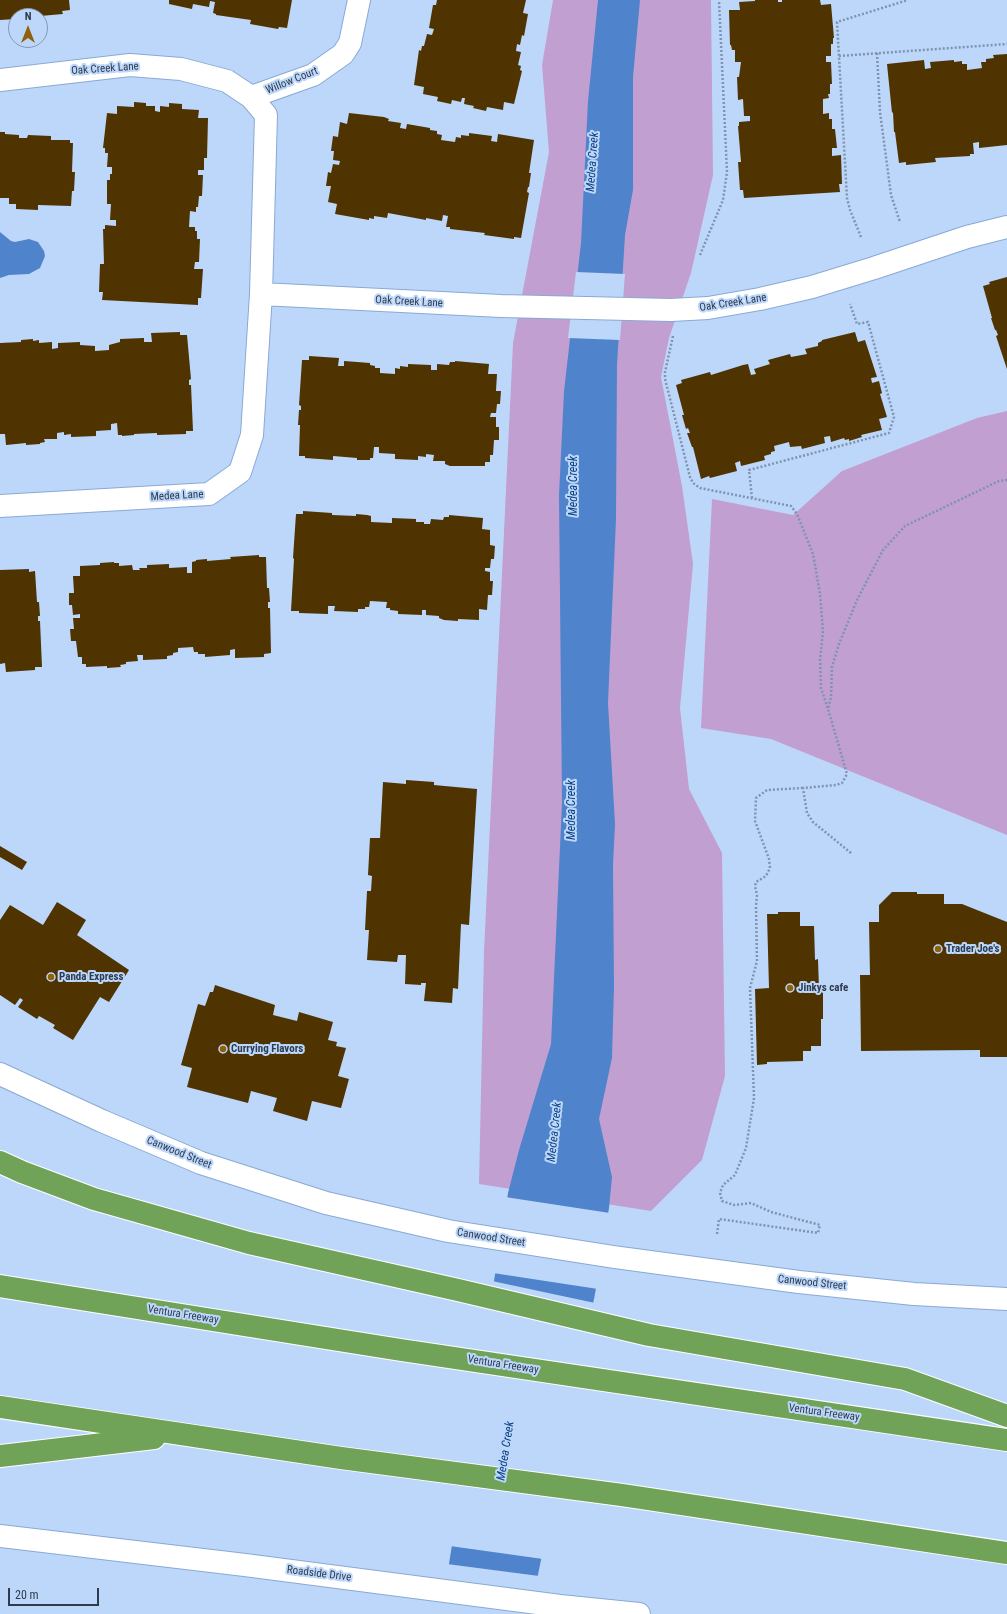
<!DOCTYPE html>
<html>
<head>
<meta charset="utf-8">
<style>
  body { margin:0 }
  #map { position:relative; width:1007px; height:1614px; overflow:hidden; background:#bdd7fb; font-family:"Roboto Condensed",sans-serif }
  canvas { display:block }
  .north { position:absolute; left:8px; top:8px; width:40px; height:40px; box-sizing:border-box; background:#bdd7fb; border:1px solid #8499b5; border-radius:50%; rotate:0deg; font-size:11px; font-weight:700; line-height:16px; text-align:center; color:#2e3b4d }
  .north::after { content:''; display:block; margin:auto; width:14px; height:18px; background:#8f610a; clip-path:polygon(50% 0,100% 100%,50% 72%,0 100%) }
  .scale { position:absolute; left:8px; top:1588px; width:91px; height:18px; box-sizing:border-box; border:2px solid #2e3b4d; border-top:0; padding-left:5px; font-size:12px; line-height:14px; white-space:nowrap; color:#2e3b4d; -webkit-text-stroke:3px #bdd7fb; paint-order:stroke }
</style>
</head>
<body>
<div id="map">
<canvas width="1007" height="1614"></canvas>
<div class="north">N</div>
<div class="scale">20 m</div>
</div>
<script>
const ctx = document.querySelector('canvas').getContext('2d');
ctx.lineJoin = 'round';
function fill(path, color) {
  ctx.fillStyle = color;
  ctx.fill(path, 'evenodd');
}
function toPath(rows) {
  const path = new Path2D();
  for (const r of rows) {
    path.moveTo(r[0], r[1]);
    for (let i = 2; i < r.length; i += 2) path.lineTo(r[i], r[i + 1]);
  }
  return path;
}
function stroke(path, color, width, dash) {
  ctx.strokeStyle = color;
  ctx.lineWidth = width;
  ctx.lineCap = dash ? 'butt' : 'round';
  ctx.setLineDash(dash || []);
  ctx.stroke(path);
}
function drawText(font, color, halo, rows, align = 'center') {
  ctx.font = font + ' "Roboto Condensed",sans-serif';
  ctx.lineWidth = 4;
  ctx.setLineDash([]);
  ctx.textBaseline = 'middle';
  ctx.strokeStyle = halo;
  ctx.fillStyle = color;
  for (const [text, x, y, turn = 0] of rows) {
    ctx.save();
    ctx.translate(x, y);
    ctx.rotate((+turn || 0) * Math.PI / 180);
    ctx.textAlign = isNaN(turn) ? turn : align;
    if (halo) ctx.strokeText(text, 0, 0);
    ctx.fillText(text, 0, 0);
    ctx.restore();
  }
}
const green = toPath([
  [553,0,711,0,713,175,691,273,669,338,661,377,682,486,693,564,680,708,689,789,722,853,725,1076,702,1160,651,1211,479,1184,484,951,513,343,549,152,542,65],
  [1007,411,1007,835,771,739,701,728,712,499,793,515,842,471,977,418]
]);
const water = toPath([
  [598,0,640,0,633,77,633,190,625,235,617,365,616,519,608,703,615,824,613,865,614,987,612,1058,599,1119,612,1177,609,1208,595,1294,530,1614,441,1614,508,1193,519,1150,551,1044,562,803,559,495,564,391,581,243,588,101],
  [0,232,11,241,15,242,29,239,38,242,44,251,45,256,40,268,29,274,9,275,0,278]
]);
const pier = toPath([
  [576,272,625,274,620,340,568,338],
  [505,1197,610,1213,598,1289,493,1273],
  [492,1281,595,1303,543,1559,450,1546],
  [447,1564,539,1576,532,1614,439,1614]
]);
const building = toPath([
  [0,0,69,0,70,10,62,11,63,14,40,16,16,16,16,19,0,20],
  [169,0,292,0,287,28,279,27,278,29,250,24,251,20,216,15,216,14,213,13,215,2,210,1,209,7,193,4,192,9,169,4],
  [437,0,526,0,523,13,528,14,524,36,522,35,520,45,517,44,516,51,521,52,518,65,521,66,520,70,522,71,514,104,504,102,503,110,487,107,486,111,473,108,474,106,464,104,465,98,462,98,461,102,452,100,451,104,437,101,438,97,423,94,424,87,414,85,419,50,421,51,422,46,424,46,427,34,432,35,434,29,429,28,433,5,436,5],
  [755,0,778,0,778,2,782,2,782,0,820,0,821,5,831,4,834,38,833,38,833,44,831,44,831,56,826,56,826,62,831,62,832,84,830,84,830,94,828,94,829,98,823,99,823,114,829,113,829,119,832,119,832,129,835,129,837,148,832,148,832,156,841,155,842,184,839,184,840,192,744,198,743,190,740,190,738,162,741,162,738,126,739,126,739,122,750,121,750,116,744,116,743,99,738,100,737,77,739,77,741,62,735,62,735,50,732,50,731,45,730,45,729,10,740,10,739,2,755,1],
  [1007,54,1007,145,979,148,979,142,973,143,974,154,970,154,970,156,935,158,936,162,906,165,906,162,899,163,895,132,894,132,893,112,892,113,887,64,924,60,925,69,931,68,930,62,954,60,954,62,962,61,962,64,967,64,967,70,982,68,981,62,986,62,986,59,994,58,993,55],
  [134,102,146,103,146,106,155,106,155,111,160,112,160,106,169,107,169,103,182,104,182,109,199,110,198,118,208,118,207,158,204,158,204,170,198,170,198,175,203,175,202,196,199,196,198,207,196,207,196,212,190,211,189,227,195,227,195,231,197,231,197,239,200,239,199,262,195,262,194,269,203,269,201,298,198,298,198,305,102,300,103,292,99,292,100,264,104,264,103,229,105,229,105,225,116,226,116,220,110,220,111,204,107,204,107,180,110,180,110,174,112,174,112,167,107,167,108,153,105,153,105,148,103,148,107,113,117,114,117,106,134,107],
  [349,113,384,117,389,119,388,121,401,123,400,128,406,129,407,124,430,128,430,130,437,131,437,134,442,135,441,140,455,142,456,137,461,138,461,135,469,136,469,133,492,136,491,141,497,142,498,134,534,140,529,173,531,173,529,187,528,187,527,192,529,193,521,238,514,237,514,239,484,235,485,233,450,229,450,227,446,227,448,216,443,215,442,221,426,218,426,220,388,213,387,218,374,216,374,219,369,218,369,220,335,214,337,204,328,202,331,186,326,186,328,172,331,173,333,164,339,165,340,161,333,160,334,151,331,151,333,136,338,137,340,122,347,124],
  [0,132,5,132,5,134,19,135,19,138,27,138,28,135,51,136,51,140,70,140,70,143,73,143,72,172,75,172,74,191,72,191,71,206,38,205,38,210,16,209,16,204,9,204,9,198,0,198],
  [1007,277,1007,369,996,336,998,335,996,330,995,330,991,318,992,318,983,286,990,284,989,282],
  [180,332,180,335,187,335,191,379,189,380,189,385,191,385,193,431,186,431,186,434,157,435,157,433,134,434,134,435,122,436,122,435,118,435,117,423,111,424,111,430,96,431,96,436,71,437,71,434,64,435,64,432,57,433,57,439,44,439,45,442,40,443,40,444,26,445,26,443,6,445,5,434,0,434,0,343,21,342,21,340,33,339,33,341,39,340,39,343,52,342,52,349,58,348,58,343,80,342,80,345,95,346,95,351,109,350,109,345,120,342,120,339,144,338,144,342,152,342,151,333],
  [855,332,858,342,865,340,877,377,871,378,872,383,879,381,882,393,880,394,887,417,879,419,882,430,861,435,862,437,849,441,849,439,845,440,844,438,831,442,830,436,824,437,825,443,802,449,801,446,790,447,789,442,774,446,775,451,771,452,771,454,764,456,765,460,741,466,740,461,735,463,737,471,710,478,709,476,701,479,693,447,692,447,687,433,690,433,688,428,686,429,682,415,684,415,676,385,682,383,681,380,710,372,711,375,743,365,748,364,751,375,756,374,754,369,770,364,768,360,790,354,791,357,807,354,805,349,818,346,818,343,822,341,822,340],
  [309,356,339,358,338,366,344,366,344,361,370,363,370,365,375,366,375,368,380,368,380,373,395,374,395,368,400,369,400,366,408,367,408,364,431,365,431,370,437,370,437,364,449,365,450,362,455,362,455,361,489,364,488,374,497,374,496,391,501,391,500,404,497,404,496,413,491,413,490,417,496,417,496,427,499,427,499,440,494,440,493,455,490,455,490,462,485,462,485,466,450,466,445,464,445,461,433,461,434,455,426,454,426,457,418,456,418,460,395,459,395,454,379,453,379,447,374,447,373,458,370,458,370,460,357,460,357,458,333,456,333,460,305,458,305,456,299,456,300,425,298,425,299,410,301,410,301,406,299,405,302,360,309,360],
  [303,511,332,513,332,515,356,516,356,514,367,515,371,516,371,522,392,523,392,518,416,519,416,522,424,522,424,524,430,524,431,519,443,520,444,517,449,517,449,515,483,518,482,529,490,530,490,545,495,546,494,559,491,559,490,568,485,568,485,571,490,572,490,581,493,581,492,595,488,595,487,610,479,609,479,620,458,619,458,621,444,620,439,618,439,616,426,615,426,610,422,610,422,615,398,614,398,611,390,610,390,608,386,608,387,602,370,601,369,607,365,607,365,609,358,609,358,612,334,611,335,606,328,606,328,614,299,613,299,611,291,611,294,559,293,558,296,514,303,514],
  [259,555,259,557,266,557,267,588,269,588,270,602,268,602,268,608,270,608,271,653,264,654,264,657,235,658,235,649,230,650,230,655,205,657,205,654,198,654,198,652,194,652,193,647,178,648,178,652,173,653,173,655,167,656,167,659,143,660,143,655,137,655,138,661,126,662,126,664,120,665,121,667,107,668,107,666,86,667,86,664,82,664,82,657,78,657,76,641,71,641,70,629,74,629,73,618,80,618,80,614,73,615,72,605,69,605,69,593,74,593,73,576,80,576,80,566,100,565,100,563,114,562,114,563,119,563,119,566,132,565,133,570,140,570,139,568,147,568,147,565,169,564,169,568,187,567,187,573,192,573,192,562,196,561,196,560,207,559,207,561,231,559,230,557],
  [29,569,29,572,35,571,37,602,39,602,40,616,38,616,38,621,40,621,42,667,35,667,35,670,6,672,5,663,0,664,0,570],
  [406,780,434,782,434,785,477,789,469,925,461,924,458,989,453,988,452,1003,424,1001,426,983,421,983,421,985,405,984,406,955,398,955,397,962,367,960,369,930,365,930,367,891,371,891,372,876,368,875,370,838,380,838,383,782,406,784],
  [0,846,27,862,22,870,0,857],
  [892,892,917,892,917,894,944,894,944,904,962,904,1007,922,1007,1057,980,1057,980,1050,861,1051,860,975,870,975,869,922,879,922,879,905],
  [57,902,86,920,77,935,129,970,109,1002,100,997,73,1040,53,1028,55,1025,39,1016,37,1019,18,1007,23,1000,20,998,15,1005,0,995,0,920,10,905,43,925],
  [778,912,800,912,800,926,814,926,815,960,818,959,819,989,823,989,823,1019,821,1019,821,1046,811,1046,811,1051,803,1051,803,1061,767,1062,767,1064,757,1065,755,989,769,988,767,914,778,914],
  [215,985,275,1005,273,1015,297,1021,299,1012,333,1022,328,1040,337,1042,336,1046,346,1048,338,1076,349,1079,341,1108,312,1101,307,1121,273,1111,277,1098,251,1091,248,1103,187,1087,192,1068,181,1065,198,1004,205,1006,210,992,213,992]
]);
const path = toPath([
  [877,53,880,112,891,195,900,222],
  [839,56,1007,44],
  [861,237,850,210,847,198,837,22,908,0],
  [700,255,723,200,727,172,719,1],
  [673,336,665,372,665,379,690,477,693,483,700,488,791,506,797,514,813,554,820,594,823,631,820,660,821,688,828,709],
  [752,498,749,470,889,433,894,417,868,322,857,324,850,304],
  [851,853,813,822,807,813,803,788,836,785,842,783,847,774,828,709,831,697,832,667,839,644,857,600,883,550,905,526,999,481,1007,480],
  [717,1234,719,1219,818,1233,820,1225,771,1212,751,1203,734,1205,722,1201,720,1193,723,1185,735,1175,746,1148,754,1098,750,988,757,961,756,906,757,895,755,886,756,882,766,876,770,868,769,859,755,821,756,798,767,790,803,788]
]);
const minor = toPath([
  [0,80,130,65,181,69,227,81,251,97,266,115,261,294,501,306,671,310,708,308,760,299,812,287,874,268,967,237,1007,227],
  [251,97,313,75,343,54,350,43,359,0],
  [0,506,209,494,240,472,252,435,261,294],
  [0,1074,102,1121,201,1163,326,1203,448,1231,614,1257,799,1282,914,1294,1007,1299],
  [0,1536,245,1565,560,1606,639,1614]
]);
const motorway = toPath([
  [0,1162,22,1172,94,1199,249,1243,458,1290,649,1335,905,1379,1007,1416],
  [0,1286,401,1350,1007,1440],
  [0,1407,341,1458,622,1495,1007,1553],
  [0,1456,154,1438]
]);
const markers = [
  [938,949,4,"#8f610a"],
  [51,977,4,"#8f610a"],
  [790,988,4,"#8f610a"],
  [223,1049,4,"#8f610a"]
];
const streetNames = [
  ["Oak Creek Lane",105,69,-4],
  ["Willow Court",292,81,-22],
  ["Oak Creek Lane",409,302,3],
  ["Oak Creek Lane",733,303,-9],
  ["Medea Lane",177,496,-3],
  ["Canwood Street",179,1153,22],
  ["Canwood Street",491,1238,9],
  ["Canwood Street",812,1283,6],
  ["Ventura Freeway",183,1315,9],
  ["Ventura Freeway",503,1365,9],
  ["Ventura Freeway",824,1413,8],
  ["Roadside Drive",319,1574,7]
];
const poiNames = [
  ["Trader Joe's",946,949],
  ["Panda Express",59,977],
  ["Jinkys cafe",798,988],
  ["Currying Flavors",231,1049]
];
const waterNames = [
  ["Medea Creek",593,162,-86],
  ["Medea Creek",574,486,-90],
  ["Medea Creek",572,810,-90],
  ["Medea Creek",555,1132,-84],
  ["Medea Creek",506,1451,-81]
];
fill(green, '#c29fd1');
fill(water, '#4f84cc');
fill(pier, '#bdd7fb');
fill(building, '#4f3300');
stroke(minor, '#89a9d4', 24);
stroke(motorway, '#fff', 24);
stroke(path, '#7f93af', 2.5, [2, 2]);
stroke(minor, '#fff', 22);
stroke(motorway, '#70a357', 22);
for (const [x, y, r, color] of markers) {
  const dot = new Path2D();
  dot.arc(x, y, r, 0, 2 * Math.PI);
  ctx.fillStyle = color;
  ctx.fill(dot);
  stroke(dot, '#bdd7fb', 1.5);
}
drawText('11px', '#2e3b4d', '#bdd7fb', streetNames);
drawText('bold 11px', '#2e3b4d', '#bdd7fb', poiNames, 'left');
drawText('italic 12px', '#074081', '#bdd7fb', waterNames);
</script>
</body>
</html>
